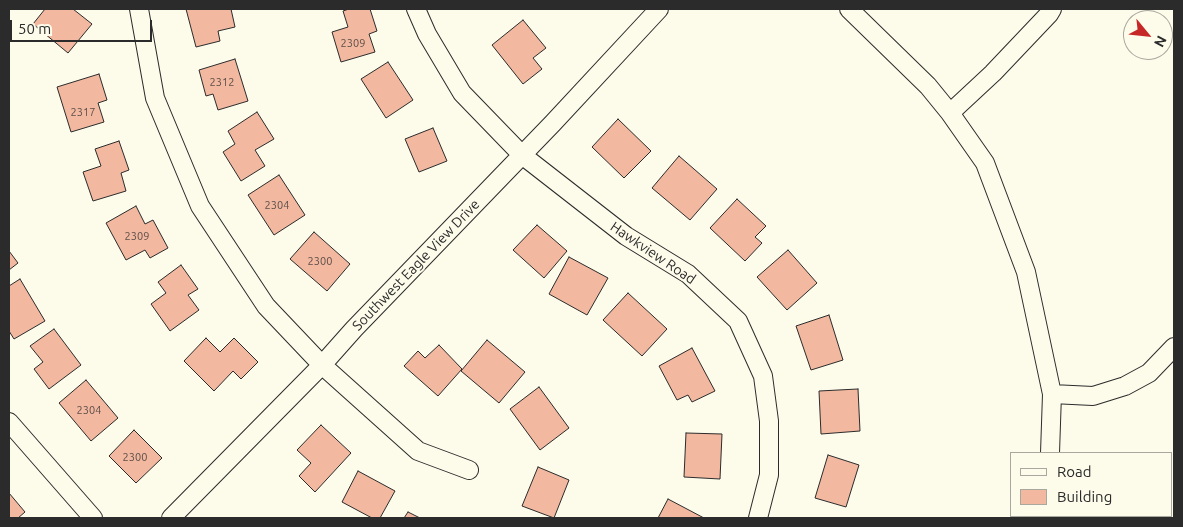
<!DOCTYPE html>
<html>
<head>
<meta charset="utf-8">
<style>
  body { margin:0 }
  #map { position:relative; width:1183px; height:527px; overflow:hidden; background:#fdfbea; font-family:Ubuntu,sans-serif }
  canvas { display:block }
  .frame { position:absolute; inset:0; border:10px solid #2b2b2b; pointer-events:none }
  .legend { position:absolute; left:1010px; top:452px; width:162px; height:65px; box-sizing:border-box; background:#fdfbea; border:1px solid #a9a89e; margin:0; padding:6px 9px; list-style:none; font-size:15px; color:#2b2b2b }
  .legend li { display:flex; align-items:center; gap:10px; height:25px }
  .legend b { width:25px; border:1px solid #a9a89e }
  .north { position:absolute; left:1123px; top:10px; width:50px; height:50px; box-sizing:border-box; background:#fdfbea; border:1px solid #a9a89e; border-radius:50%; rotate:118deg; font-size:14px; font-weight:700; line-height:20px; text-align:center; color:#2b2b2b }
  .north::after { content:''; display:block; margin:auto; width:18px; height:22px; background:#c62828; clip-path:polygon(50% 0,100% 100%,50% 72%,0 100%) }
  .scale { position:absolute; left:10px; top:20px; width:142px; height:22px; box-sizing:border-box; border:2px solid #2b2b2b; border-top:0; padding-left:6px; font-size:15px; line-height:18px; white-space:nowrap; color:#2b2b2b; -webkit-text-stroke:4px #fdfbea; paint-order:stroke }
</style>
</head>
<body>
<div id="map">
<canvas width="1183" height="527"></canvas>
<div class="frame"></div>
<ul class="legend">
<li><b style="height:6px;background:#fdfbea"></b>Road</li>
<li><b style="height:14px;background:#f2b8a0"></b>Building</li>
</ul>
<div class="north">N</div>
<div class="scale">50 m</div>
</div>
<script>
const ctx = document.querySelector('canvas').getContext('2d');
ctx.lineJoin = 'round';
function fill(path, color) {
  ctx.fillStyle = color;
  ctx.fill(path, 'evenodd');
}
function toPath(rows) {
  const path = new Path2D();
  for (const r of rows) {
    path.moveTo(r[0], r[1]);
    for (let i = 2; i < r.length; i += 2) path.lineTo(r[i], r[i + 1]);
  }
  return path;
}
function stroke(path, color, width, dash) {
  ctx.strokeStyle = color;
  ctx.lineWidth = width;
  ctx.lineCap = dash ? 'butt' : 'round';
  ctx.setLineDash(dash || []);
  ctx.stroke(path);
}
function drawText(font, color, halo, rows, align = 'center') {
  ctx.font = font + ' Ubuntu,sans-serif';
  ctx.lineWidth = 4;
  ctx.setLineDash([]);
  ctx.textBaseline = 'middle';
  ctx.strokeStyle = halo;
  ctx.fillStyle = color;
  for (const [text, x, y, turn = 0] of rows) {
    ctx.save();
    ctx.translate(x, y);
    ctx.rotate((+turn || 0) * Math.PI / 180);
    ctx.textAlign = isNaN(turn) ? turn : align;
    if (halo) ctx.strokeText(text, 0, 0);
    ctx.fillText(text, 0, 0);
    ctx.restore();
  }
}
const building = toPath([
  [45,9,73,9,92,24,68,53,33,24,45,9],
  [186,9,231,9,235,27,218,31,220,41,196,47,186,9],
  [349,9,370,9,377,31,369,34,375,52,341,62,332,32,348,27,343,11,349,9],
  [523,20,546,48,533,58,542,69,523,84,492,45,523,20],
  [235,59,248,101,218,110,213,94,206,96,199,70,235,59],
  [388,62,413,100,386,118,361,79,388,62],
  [99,74,107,100,98,103,104,122,71,132,57,87,99,74],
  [257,112,274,139,255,150,265,166,241,181,223,152,235,144,228,131,257,112],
  [618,119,651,151,624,178,592,147,618,119],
  [433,128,447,161,419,172,405,139,433,128],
  [119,141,129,170,121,173,126,191,93,201,83,172,101,166,95,149,119,141],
  [679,156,717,189,690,220,652,188,679,156],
  [279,175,305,215,274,235,248,195,279,175],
  [737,199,766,226,755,237,762,243,745,261,710,228,737,199],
  [136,206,145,224,153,220,168,248,150,258,145,250,126,260,106,223,136,206],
  [537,225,567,251,544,278,513,250,537,225],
  [314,232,350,264,327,291,290,259,314,232],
  [788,250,817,283,787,310,757,277,788,250],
  [9,251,18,263,9,270,9,251],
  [569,257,608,278,587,315,549,294,569,257],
  [181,265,198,289,188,295,199,310,170,331,151,304,166,293,158,282,181,265],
  [20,279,45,321,14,339,9,331,9,286,20,279],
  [628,293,667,329,642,356,603,320,628,293],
  [829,315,843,360,811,370,796,326,829,315],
  [54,329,81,365,49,389,34,369,43,362,30,346,54,329],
  [206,338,220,352,234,338,258,362,241,379,233,371,214,391,184,361,206,338],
  [487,340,525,372,499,403,461,371,487,340],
  [439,345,462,369,438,396,404,366,418,351,425,358,439,345],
  [692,348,715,391,692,402,688,395,677,400,659,366,692,348],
  [86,380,118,418,91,441,59,403,86,380],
  [539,387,569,428,540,450,510,409,539,387],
  [858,389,860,431,821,434,819,391,858,389],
  [321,425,351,453,315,492,299,476,311,463,297,450,321,425],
  [134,430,162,458,136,483,109,456,134,430],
  [686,433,722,434,720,479,684,477,686,433],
  [828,455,859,465,846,507,815,498,828,455],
  [538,467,569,480,554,518,522,506,538,467],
  [358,471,395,491,380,518,372,518,342,502,358,471],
  [9,493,25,512,18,518,9,518,9,493],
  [668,499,704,518,658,518,668,499],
  [408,512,420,518,404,518,408,512]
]);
const street = toPath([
  [139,9,155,98,200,206,266,306,322,365,418,451,469,470],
  [416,9,427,34,462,93,522,155,626,236,688,274,738,321,763,376,769,421,769,475,758,518],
  [849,9,928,86,950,113,985,163,1026,272,1052,394,1050,453],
  [950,113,993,73,1049,14,1052,9],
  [1052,394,1093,396,1125,386,1149,373,1174,347],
  [9,422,93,518],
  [171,518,322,365,354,329,553,123,659,9],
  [1042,518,1043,516]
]);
const numberNames = [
  ["2309",353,43],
  ["2312",222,82],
  ["2317",83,112],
  ["2304",277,205],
  ["2309",137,236],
  ["2300",320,261],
  ["2304",89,410],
  ["2300",135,457]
];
const streetNames = [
  ["Hawkview Road",653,253,34],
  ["Southwest Eagle View Drive",416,265,-46]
];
fill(building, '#f2b8a0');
stroke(building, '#2b2b2b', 1);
stroke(street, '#2b2b2b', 20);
stroke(street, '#fdfbea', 18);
drawText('11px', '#5d4e48', null, numberNames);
drawText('14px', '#2b2b2b', '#fdfbea', streetNames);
</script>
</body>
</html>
